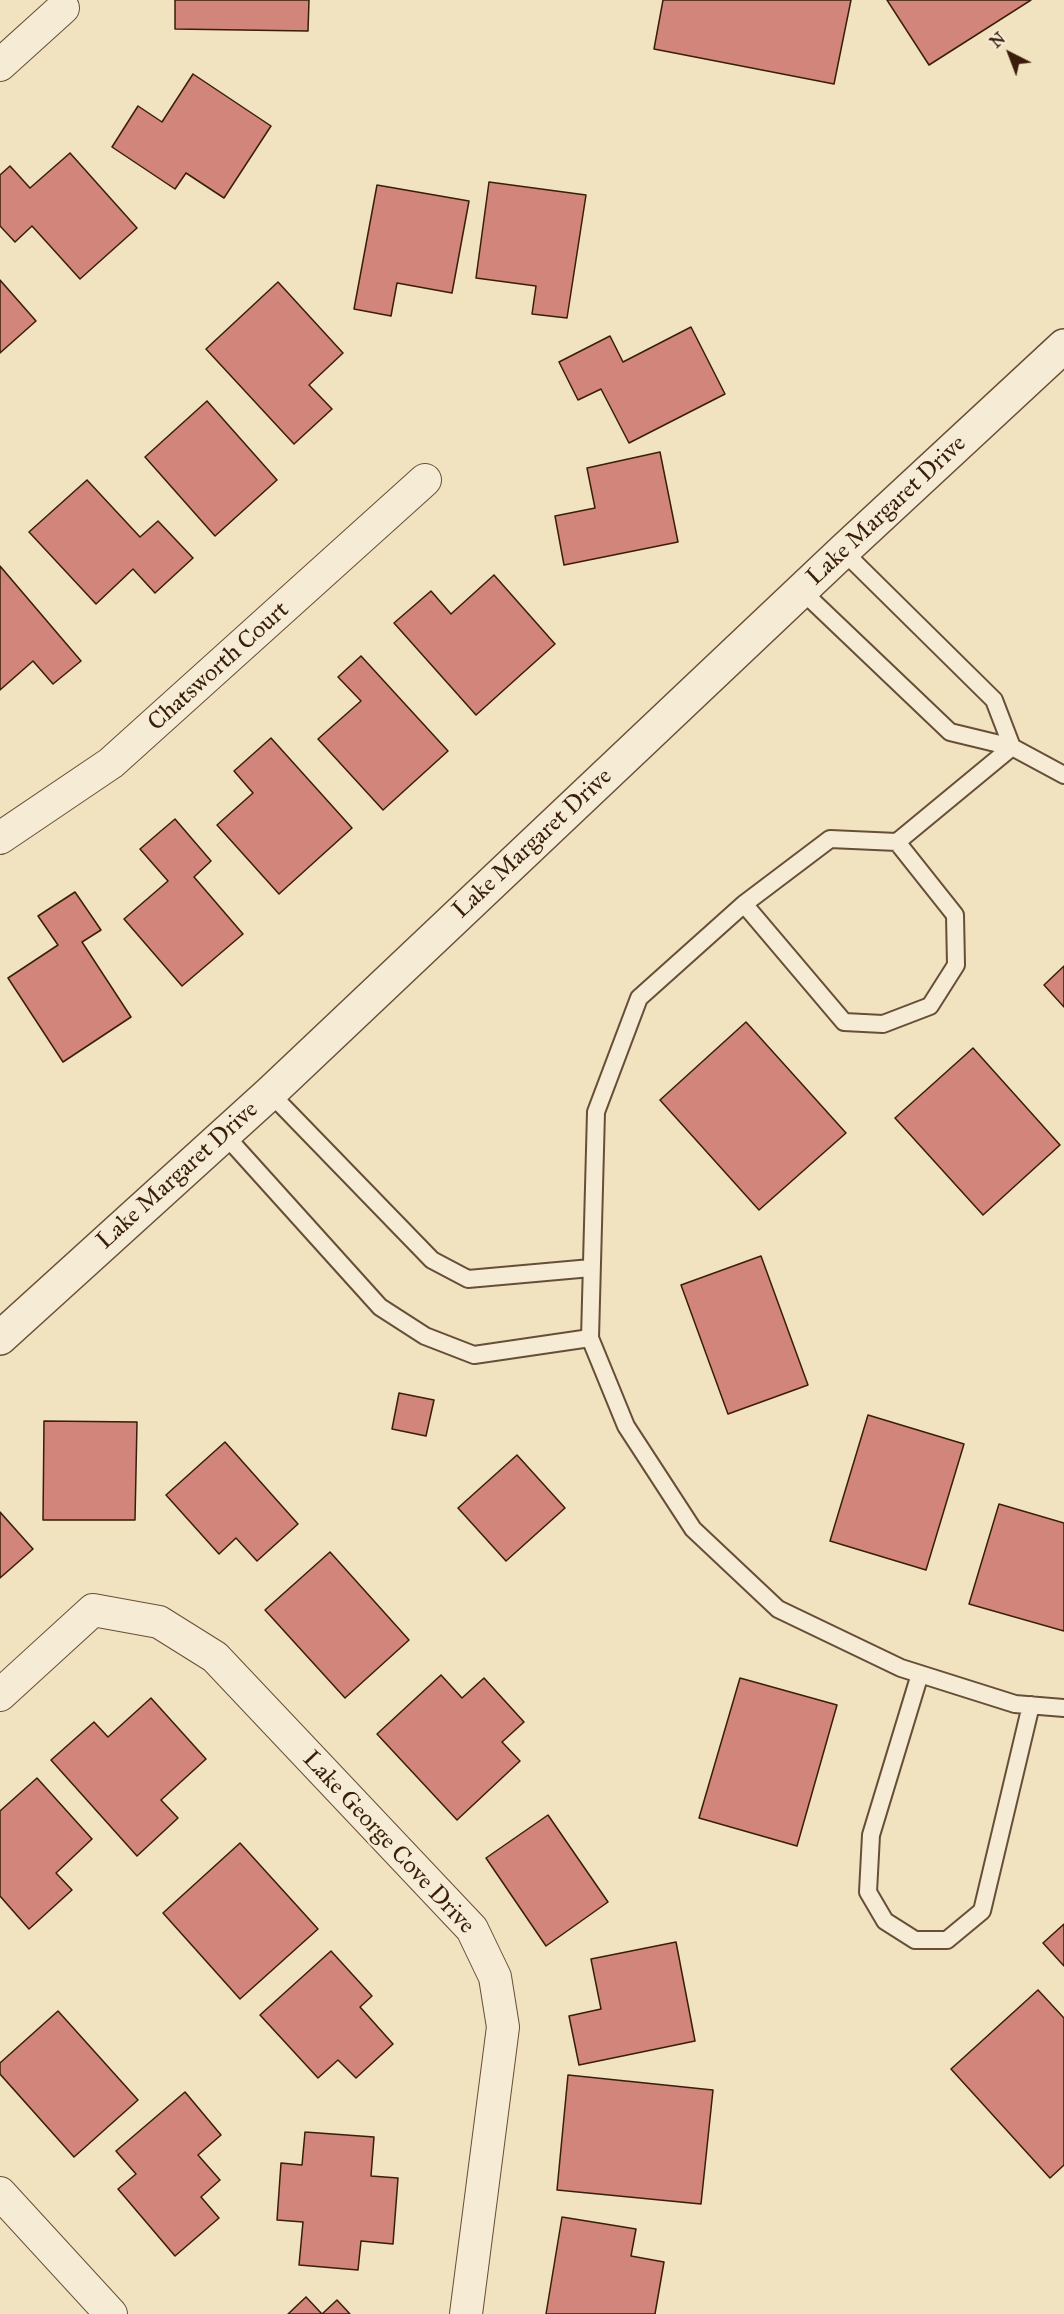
<!DOCTYPE html>
<html>
<head>
<meta charset="utf-8">
<style>
  body { margin:0 }
  #map { position:relative; width:1064px; height:2314px; overflow:hidden; background:#f1e2c0; font-family:"IM FELL Great Primer",serif }
  canvas { display:block }
  .north { position:absolute; left:980px; top:24px; width:60px; height:60px; -webkit-text-stroke:4px #f6ecd6; paint-order:stroke; rotate:318deg; font-size:16px; font-weight:700; line-height:24px; text-align:center; color:#391e09 }
  .north::after { content:''; display:block; margin:auto; width:21px; height:27px; background:#391e09; clip-path:polygon(50% 0,100% 100%,50% 72%,0 100%) }
</style>
</head>
<body>
<div id="map">
<canvas width="1064" height="2314"></canvas>
<div class="north">N</div>
</div>
<script>
const ctx = document.querySelector('canvas').getContext('2d');
ctx.lineJoin = 'round';
function fill(path, color) {
  ctx.fillStyle = color;
  ctx.fill(path, 'evenodd');
}
function toPath(rows) {
  const path = new Path2D();
  for (const r of rows) {
    path.moveTo(r[0], r[1]);
    for (let i = 2; i < r.length; i += 2) path.lineTo(r[i], r[i + 1]);
  }
  return path;
}
function stroke(path, color, width, dash) {
  ctx.strokeStyle = color;
  ctx.lineWidth = width;
  ctx.lineCap = dash ? 'butt' : 'round';
  ctx.setLineDash(dash || []);
  ctx.stroke(path);
}
function drawText(font, color, halo, rows, align = 'center') {
  ctx.font = font + ' "IM FELL Great Primer",serif';
  ctx.lineWidth = 5;
  ctx.setLineDash([]);
  ctx.textBaseline = 'middle';
  ctx.strokeStyle = halo;
  ctx.fillStyle = color;
  for (const [text, x, y, turn = 0] of rows) {
    ctx.save();
    ctx.translate(x, y);
    ctx.rotate((+turn || 0) * Math.PI / 180);
    ctx.textAlign = isNaN(turn) ? turn : align;
    if (halo) ctx.strokeText(text, 0, 0);
    ctx.fillText(text, 0, 0);
    ctx.restore();
  }
}
const building = toPath([
  [175,0,309,0,308,31,175,29,175,0],
  [663,0,851,0,834,84,654,49,663,0],
  [887,0,1031,0,929,65,887,0],
  [193,74,271,126,224,198,186,173,175,189,112,147,138,106,162,122,193,74],
  [70,153,137,228,80,279,32,226,15,242,0,226,0,175,10,166,30,188,70,153],
  [489,182,586,195,567,318,532,314,536,286,476,278,489,182],
  [377,185,469,201,452,293,397,283,391,316,354,309,377,185],
  [0,280,36,321,0,353,0,280],
  [278,282,343,353,309,385,332,409,294,444,206,349,278,282],
  [691,327,725,394,629,443,601,389,578,400,559,362,610,336,623,362,691,327],
  [207,401,277,480,215,536,145,457,207,401],
  [660,452,678,542,564,565,555,516,595,508,587,468,660,452],
  [87,480,140,537,158,521,193,558,155,593,133,569,96,604,29,532,87,480],
  [0,566,81,661,53,684,33,661,0,690,0,566],
  [494,575,555,644,476,715,394,623,431,591,451,614,494,575],
  [361,656,448,751,383,810,318,739,361,701,338,677,361,656],
  [271,738,352,828,279,894,217,825,253,793,234,771,271,738],
  [175,819,211,861,194,877,243,934,182,986,124,919,168,881,140,849,175,819],
  [75,892,101,930,82,942,131,1017,63,1062,8,978,58,945,38,916,75,892],
  [1064,966,1064,1007,1044,985,1064,966],
  [746,1022,846,1133,759,1210,660,1100,746,1022],
  [973,1048,1060,1145,983,1215,895,1118,973,1048],
  [761,1256,808,1385,728,1414,681,1285,761,1256],
  [399,1393,434,1400,426,1436,392,1429,399,1393],
  [868,1415,964,1444,926,1570,830,1541,868,1415],
  [44,1421,137,1422,135,1520,43,1520,44,1421],
  [225,1442,298,1524,257,1561,236,1538,219,1554,166,1495,225,1442],
  [517,1455,565,1508,506,1561,458,1508,517,1455],
  [999,1504,1064,1523,1064,1631,969,1604,999,1504],
  [0,1512,33,1549,0,1578,0,1512],
  [330,1552,409,1640,345,1698,265,1610,330,1552],
  [441,1675,462,1698,484,1678,524,1722,502,1742,520,1761,457,1820,377,1734,441,1675],
  [740,1678,837,1705,797,1846,699,1818,740,1678],
  [151,1698,206,1759,161,1800,178,1818,137,1856,51,1760,94,1722,108,1737,151,1698],
  [37,1778,92,1839,56,1873,72,1890,29,1929,0,1896,0,1811,37,1778],
  [548,1815,608,1902,546,1946,486,1858,548,1815],
  [240,1843,318,1929,240,1999,163,1913,240,1843],
  [1064,1924,1064,1966,1043,1943,1064,1924],
  [676,1942,695,2041,579,2065,569,2016,601,2009,591,1959,676,1942],
  [331,1951,372,1996,360,2007,393,2044,356,2078,338,2060,318,2078,260,2015,331,1951],
  [1038,1990,1064,2018,1064,2165,1050,2178,951,2069,1038,1990],
  [58,2011,138,2100,74,2157,0,2074,0,2063,58,2011],
  [568,2075,713,2090,701,2204,557,2190,568,2075],
  [185,2092,221,2135,198,2155,220,2180,201,2197,219,2218,175,2256,118,2189,136,2174,116,2151,185,2092],
  [305,2132,374,2137,371,2176,398,2178,393,2244,361,2241,358,2270,299,2265,303,2222,277,2220,281,2163,302,2165,305,2132],
  [562,2217,636,2229,631,2256,664,2262,655,2314,546,2314,562,2217],
  [306,2297,322,2314,337,2300,350,2314,288,2314,306,2297]
]);
const service = toPath([
  [843,551,994,700,1012,747],
  [801,590,950,732,1012,747,1064,775],
  [1012,747,897,842,830,839,744,904,639,998,596,1112,590,1338,626,1426,693,1529,778,1609,901,1668,1015,1704,1064,1708],
  [744,904,844,1022,883,1024,930,1006,956,965,955,915,897,842],
  [270,1093,432,1260,468,1279,591,1268],
  [224,1134,380,1307,425,1336,474,1355,590,1338],
  [920,1674,871,1835,868,1892,885,1921,915,1940,947,1940,982,1911,1031,1705]
]);
const minor = toPath([
  [0,65,63,8],
  [0,838,111,763,425,480],
  [0,1695,93,1610,159,1622,215,1657,472,1929,495,1977,503,2027,466,2314],
  [0,2193,111,2314]
]);
const tertiary = toPath([
  [0,1338,270,1093,843,551,1064,346]
]);
const streetNames = [
  ["Lake Margaret Drive",887,511,-43],
  ["Chatsworth Court",219,667,-42],
  ["Lake Margaret Drive",533,844,-43],
  ["Lake Margaret Drive",178,1176,-42],
  ["Lake George Cove Drive",388,1843,47]
];
fill(building, '#d1857b');
stroke(building, '#391e09', 1.5);
stroke(service, '#674f37', 20);
stroke(minor, '#674f37', 34);
stroke(tertiary, '#674f37', 36);
stroke(service, '#f6ecd6', 16);
stroke(minor, '#f6ecd6', 32);
stroke(tertiary, '#f6ecd6', 33);
drawText('24px', '#391e09', '#f6ecd6', streetNames);
</script>
</body>
</html>
